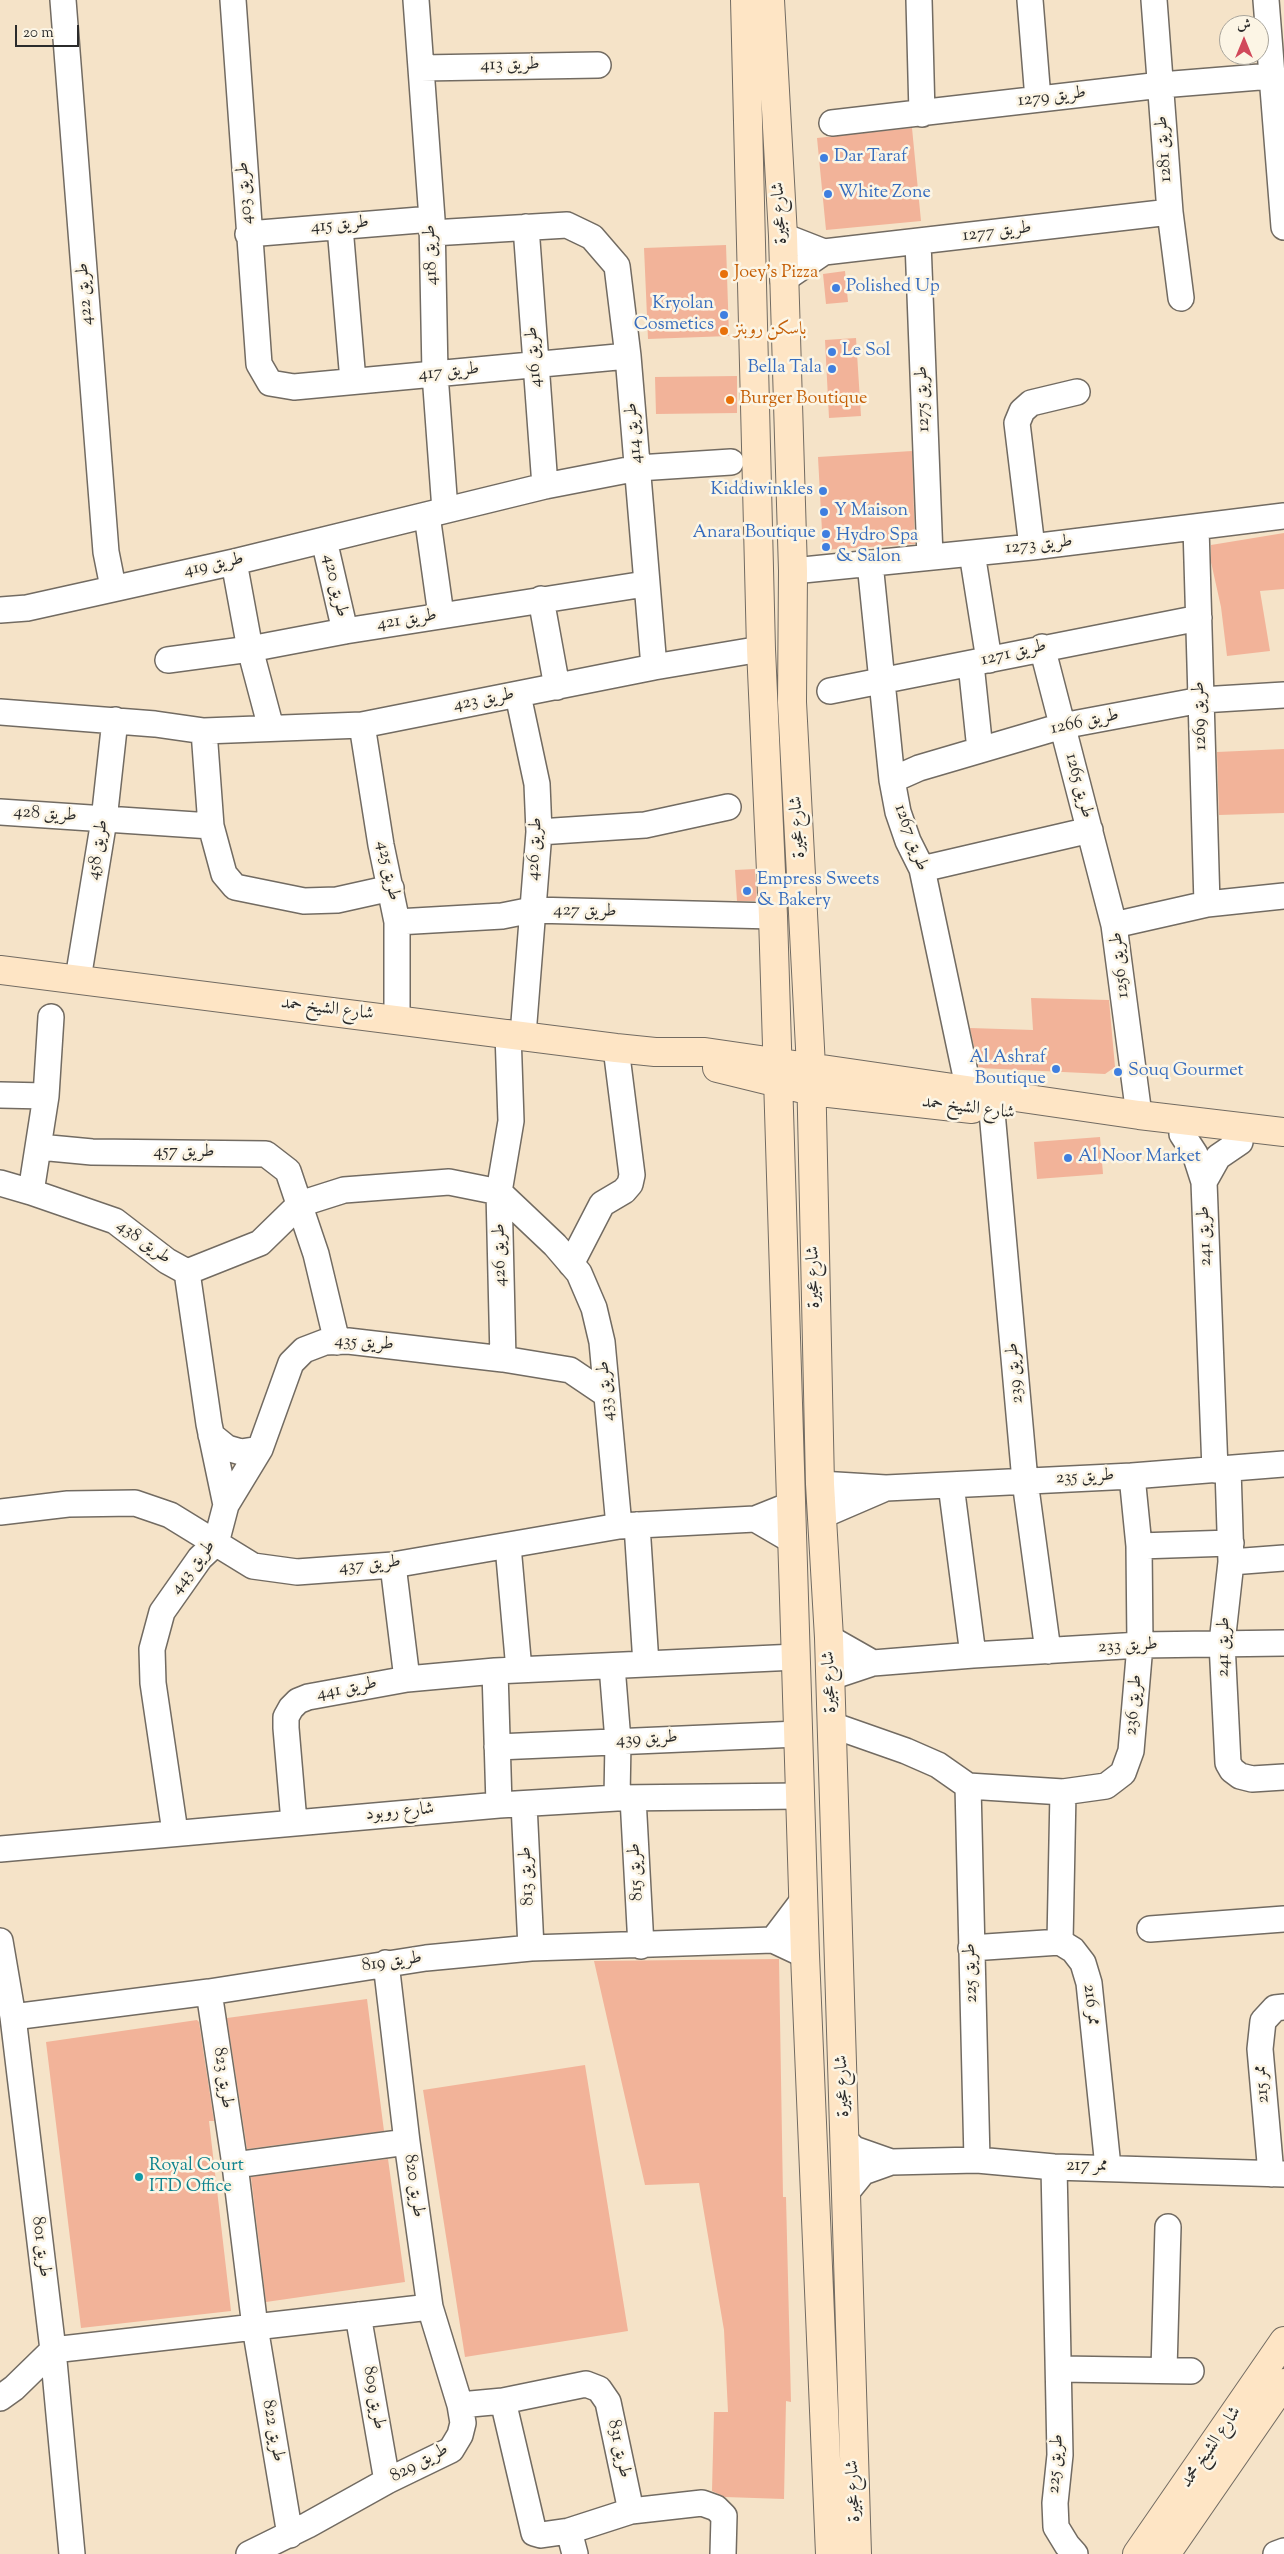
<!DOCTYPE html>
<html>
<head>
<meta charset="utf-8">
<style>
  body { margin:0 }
  #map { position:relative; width:1284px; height:2554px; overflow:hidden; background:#f5e3c8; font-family:"Sorts Mill Goudy",Amiri,serif }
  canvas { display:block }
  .north { position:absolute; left:1219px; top:15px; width:50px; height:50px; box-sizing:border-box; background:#fcf5e5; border:1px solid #a8a49b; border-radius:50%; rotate:0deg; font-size:14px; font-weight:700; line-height:20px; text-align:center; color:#2b2b2b }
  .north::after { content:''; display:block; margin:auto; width:18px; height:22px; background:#d1495b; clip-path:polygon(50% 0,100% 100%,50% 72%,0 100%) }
  .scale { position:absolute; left:15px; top:25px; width:64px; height:22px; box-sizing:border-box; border:2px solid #2b2b2b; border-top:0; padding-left:6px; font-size:15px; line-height:18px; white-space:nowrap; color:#2b2b2b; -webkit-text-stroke:4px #fcf5e5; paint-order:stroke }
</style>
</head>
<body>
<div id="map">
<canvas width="1284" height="2554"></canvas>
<div class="north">ش</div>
<div class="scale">20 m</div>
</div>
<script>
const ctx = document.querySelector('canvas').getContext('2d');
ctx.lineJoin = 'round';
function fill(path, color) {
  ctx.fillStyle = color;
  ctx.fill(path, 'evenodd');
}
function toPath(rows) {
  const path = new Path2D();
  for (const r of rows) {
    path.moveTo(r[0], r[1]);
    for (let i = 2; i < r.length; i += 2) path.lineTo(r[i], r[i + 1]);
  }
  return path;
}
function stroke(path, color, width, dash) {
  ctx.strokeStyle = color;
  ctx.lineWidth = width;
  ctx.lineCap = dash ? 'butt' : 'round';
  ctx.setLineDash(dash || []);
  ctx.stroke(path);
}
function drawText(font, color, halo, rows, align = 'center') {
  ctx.font = font + ' "Sorts Mill Goudy",Amiri,serif';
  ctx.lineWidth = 5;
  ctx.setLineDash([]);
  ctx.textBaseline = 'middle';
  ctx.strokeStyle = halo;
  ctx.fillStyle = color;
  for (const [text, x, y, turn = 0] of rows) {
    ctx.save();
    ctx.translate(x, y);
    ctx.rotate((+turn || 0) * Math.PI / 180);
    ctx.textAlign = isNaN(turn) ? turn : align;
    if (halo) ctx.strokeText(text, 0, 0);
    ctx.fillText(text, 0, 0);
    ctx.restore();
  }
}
const building = toPath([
  [912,128,921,221,826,230,817,138],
  [726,245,729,336,648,339,644,248],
  [845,271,848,302,826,304,823,274],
  [856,338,861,416,829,418,825,340],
  [737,376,737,413,656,414,655,377],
  [912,451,915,544,823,550,818,457],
  [1284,533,1284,589,1260,591,1270,651,1227,656,1221,607,1211,562,1211,545],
  [1284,749,1284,813,1219,815,1217,752],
  [755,869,757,901,737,901,735,870],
  [1031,998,1109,1000,1115,1067,1105,1074,979,1068,970,1028,1033,1030],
  [1100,1137,1103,1174,1037,1179,1034,1142],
  [779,1959,783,2197,786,2197,791,2402,786,2401,784,2499,725,2497,712,2491,714,2412,728,2412,724,2330,699,2183,645,2185,594,1961],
  [367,1999,384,2131,247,2149,227,2018],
  [197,2020,199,2022,214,2121,209,2121,231,2311,81,2328,46,2042],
  [585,2065,628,2331,465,2357,423,2090],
  [388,2159,405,2282,266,2302,251,2177]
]);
const street = toPath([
  [63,0,106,552,113,587],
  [233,0,259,364,270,383,294,387,628,356],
  [416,0,432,219,435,374,445,510],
  [919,0,922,114],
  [1030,0,1038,99],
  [1154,0,1170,212,1181,298],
  [1266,0,1284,227],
  [421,68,598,65],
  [832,123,1161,85,1272,76],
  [340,227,353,381],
  [526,227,545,486],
  [432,233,567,225,592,237,617,266,628,356,654,667],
  [248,234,432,219],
  [783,236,824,252,1170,212],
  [918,242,930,557],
  [783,280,824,252],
  [427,515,441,615],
  [1196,527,1207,904],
  [324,540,345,631],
  [1032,547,1017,423,1022,411,1031,403,1077,392],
  [972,553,989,660],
  [234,562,250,649,271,728],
  [870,563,892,780,898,812,908,841,922,869,969,1091,969,1109],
  [793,571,1032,547,1284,516],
  [541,599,557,687],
  [0,610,27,608,234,562,545,486,638,468,731,462],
  [1042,647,1114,925,1139,1115],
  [168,660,250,649,345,631,645,584],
  [971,664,980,750],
  [830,691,1199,618],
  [518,695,537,784,539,832,523,1035],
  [0,712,155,724,204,731,362,725,654,667,761,649],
  [362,725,381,845,397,922,397,1019],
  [204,731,211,826,224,874,235,887,304,901,337,900,391,888],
  [892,780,919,768,1062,726,1201,700,1284,695],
  [0,812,211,826],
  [539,832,645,825,728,807],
  [922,869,1090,830],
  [397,922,502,916,532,910,773,916],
  [1114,925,1207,904,1284,896],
  [78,979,104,820,115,720],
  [993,1094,992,1112,1025,1481,1048,1651],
  [0,1095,46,1096],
  [1182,1134,1195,1154,1204,1182,1218,1157,1240,1142],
  [39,1147,92,1152,266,1154,288,1171,316,1254,337,1342],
  [1204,1182,1215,1470],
  [0,1183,31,1192,115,1221,167,1261,187,1272,260,1243,300,1204,344,1190,449,1182,499,1192,555,1245,579,1273,594,1308,602,1342,619,1526],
  [31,1192,46,1096,51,1017],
  [571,1264,602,1204,624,1191,630,1184,632,1175,616,1048],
  [503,1359,499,1192,511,1121,508,1033],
  [211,1435,227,1448,241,1452,260,1449],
  [1228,1469,1231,1562,1222,1643,1228,1763,1232,1770,1240,1776,1252,1779,1284,1777],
  [820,1484,886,1488,821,1516],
  [951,1485,973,1655],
  [886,1488,1132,1476,1284,1464],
  [226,1505,260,1449,291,1363,304,1350,325,1342,348,1341,503,1359,570,1370,607,1395],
  [790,1505,755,1519,791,1540],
  [0,1512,68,1504,135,1503,170,1515,253,1566,297,1572,393,1565,619,1526,755,1519],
  [637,1525,646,1664],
  [508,1546,519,1670],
  [1139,1546,1231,1543],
  [1231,1562,1284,1558],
  [829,1638,873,1663,831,1677],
  [873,1663,973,1655,1140,1645,1284,1643],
  [612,1666,618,1741,617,1798],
  [495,1671,499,1805],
  [407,1679,495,1671,796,1657],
  [832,1725,906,1751,938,1765,968,1786,1063,1792,1106,1786,1123,1773,1131,1751,1140,1645,1139,1546,1132,1476],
  [497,1747,798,1734],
  [968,1786,977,2160],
  [633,1798,641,1946],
  [524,1804,531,1948],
  [294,1822,286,1728,286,1717,291,1708,298,1701,308,1697,407,1679,393,1565],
  [175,1832,153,1683,152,1649,162,1612,200,1558,216,1543,226,1505,209,1424,187,1272],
  [0,1849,499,1805,617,1798,800,1796],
  [804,1899,773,1940,805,1955],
  [1150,1929,1284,1919],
  [0,1941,13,2017,53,2350,72,2554],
  [1060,1942,1063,1792],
  [971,1948,1060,1942,1073,1950,1083,1963,1089,1983,1108,2167],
  [209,1992,235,2165,255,2327,290,2535],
  [13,2017,209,1992,426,1958,531,1948,773,1940],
  [846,2141,854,2149,891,2162],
  [235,2165,407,2142],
  [1054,2167,1060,2455,1055,2503,1056,2527,1067,2545,1075,2554],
  [1271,2174,1260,2049,1263,2021,1275,2008,1284,2007],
  [846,2193,863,2172,891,2162,977,2160,1054,2167,1284,2174],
  [358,2315,387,2481],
  [1060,2369,1191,2371],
  [1164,2370,1168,2227],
  [0,2398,14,2388,53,2350,430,2307],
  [503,2401,534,2533,541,2535,569,2531,631,2511,702,2503,716,2508,724,2516,723,2554],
  [460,2405,503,2401,586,2384,599,2389,608,2402,631,2511],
  [569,2531,575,2554],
  [249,2554,308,2525,387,2481,451,2450,460,2435,463,2423,460,2405,430,2307,407,2142,386,1963],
  [1276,2554,1284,2551]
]);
const secondary = toPath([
  [745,0,761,649,773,916,805,1955,830,2554],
  [770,0,783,236,793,571,792,702,811,1067,820,1484,829,1638,857,2554],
  [0,970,616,1048,655,1052,705,1052,1139,1115,1284,1132],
  [717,1068,811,1091,972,1109],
  [1137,2554,1284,2341],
  [1166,2554,1284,2383]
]);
const markers = [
  [824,158,5,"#3f7fe0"],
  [828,194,5,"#3f7fe0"],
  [724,274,5,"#e8710a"],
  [836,288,5,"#3f7fe0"],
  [724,315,5,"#3f7fe0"],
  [724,331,5,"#e8710a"],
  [832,352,5,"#3f7fe0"],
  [832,369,5,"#3f7fe0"],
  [730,400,5,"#e8710a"],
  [823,491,5,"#3f7fe0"],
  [824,512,5,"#3f7fe0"],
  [826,534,5,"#3f7fe0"],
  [826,547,5,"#3f7fe0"],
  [747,891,5,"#3f7fe0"],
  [1056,1069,5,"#3f7fe0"],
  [1118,1072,5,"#3f7fe0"],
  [1068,1158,5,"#3f7fe0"],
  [139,2177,5,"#0f9aa8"]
];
const streetNames = [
  ["طريق 413",510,66,-1],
  ["طريق 1279",1052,98,-7],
  ["طريق 1281",1165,149,-94],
  ["طريق 403",246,193,-94],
  ["شارع عجيرة",781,213,-93],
  ["طريق 415",340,226,-5],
  ["طريق 1277",997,233,-7],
  ["طريق 418",432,255,-92],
  ["طريق 422",86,294,-94],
  ["طريق 416",535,357,-94],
  ["طريق 417",449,373,-6],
  ["طريق 1275",924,399,-92],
  ["طريق 414",635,433,-95],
  ["طريق 1273",1039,546,-6],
  ["طريق 419",214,566,-12],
  ["طريق 420",334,586,77],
  ["طريق 421",407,621,-9],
  ["طريق 1271",1014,654,-13],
  ["طريق 423",484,701,-11],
  ["طريق 1269",1201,716,-92],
  ["طريق 1266",1085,723,-12],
  ["طريق 1265",1078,786,75],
  ["طريق 428",45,815,4],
  ["شارع عجيرة",799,827,-93],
  ["طريق 1267",910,838,70],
  ["طريق 426",536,849,-87],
  ["طريق 458",99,850,-81],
  ["طريق 425",387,871,78],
  ["طريق 427",585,912,1],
  ["طريق 1256",1121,965,-96],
  ["شارع الشيخ حمد",327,1010,7],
  ["شارع الشيخ حمد",968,1109,7],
  ["طريق 457",184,1153],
  ["طريق 241",1206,1236,-92],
  ["طريق 438",143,1243,36],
  ["طريق 426",501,1255,-91],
  ["شارع عجيرة",815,1277,-91],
  ["طريق 435",364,1344,4],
  ["طريق 239",1016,1373,-95],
  ["طريق 433",607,1391,-95],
  ["طريق 235",1085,1478,-3],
  ["طريق 437",370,1566,-6],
  ["طريق 443",194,1568,-53],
  ["طريق 233",1128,1647,-3],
  ["طريق 241",1225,1647,-89],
  ["شارع عجيرة",831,1682,-92],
  ["طريق 441",347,1690,-11],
  ["طريق 236",1135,1705,-85],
  ["طريق 439",647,1740,-3],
  ["شارع روبود",400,1813,-5],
  ["طريق 815",637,1872,-93],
  ["طريق 813",528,1876,-93],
  ["طريق 819",392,1963,-8],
  ["طريق 225",972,1973,-92],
  ["ممر 216",1090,2005,83],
  ["طريق 823",222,2078,82],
  ["ممر 215",1263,2084,-95],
  ["شارع عجيرة",844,2086,-92],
  ["ممر 217",1087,2167],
  ["طريق 820",413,2186,82],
  ["طريق 801",40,2247,83],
  ["طريق 809",373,2398,80],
  ["طريق 822",272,2431,80],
  ["شارع الشيخ محمد",1212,2448,-56],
  ["طريق 831",618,2449,78],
  ["طريق 829",420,2464,-28],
  ["طريق 225",1057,2464,-86],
  ["شارع عجيرة",855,2491,-92]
];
const shopNames = [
  ["Dar Taraf",834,158],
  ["White Zone",838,194],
  ["Polished Up",846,288],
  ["Kryolan",714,305,"right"],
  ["Cosmetics",714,326,"right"],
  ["Le Sol",842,352],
  ["Bella Tala",822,369,"right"],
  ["Kiddiwinkles",813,491,"right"],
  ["Y Maison",834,512],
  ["Anara Boutique",816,534,"right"],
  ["Hydro Spa",836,537],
  ["& Salon",836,558],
  ["Empress Sweets",757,881],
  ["& Bakery",757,902],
  ["Al Ashraf",1046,1059,"right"],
  ["Boutique",1046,1080,"right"],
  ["Souq Gourmet",1128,1072],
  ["Al Noor Market",1078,1158]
];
const foodNames = [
  ["Joey's Pizza",734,274],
  ["باسكن روبنز",734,331],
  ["Burger Boutique",740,400]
];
const cultureNames = [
  ["Royal Court",149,2167],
  ["ITD Office",149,2188]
];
fill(building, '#f2b399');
stroke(street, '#726b62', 28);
stroke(secondary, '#726b62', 30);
stroke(street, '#fff', 25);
stroke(secondary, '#fee5c5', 28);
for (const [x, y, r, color] of markers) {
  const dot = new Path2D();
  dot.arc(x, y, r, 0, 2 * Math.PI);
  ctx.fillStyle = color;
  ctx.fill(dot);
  stroke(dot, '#fcf5e5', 2);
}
drawText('18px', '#2b2b2b', '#fcf5e5', streetNames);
drawText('18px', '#366cbe', '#fcf5e5', shopNames, 'left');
drawText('18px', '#c56008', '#fcf5e5', foodNames, 'left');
drawText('18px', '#0d838f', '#fcf5e5', cultureNames, 'left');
</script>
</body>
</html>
